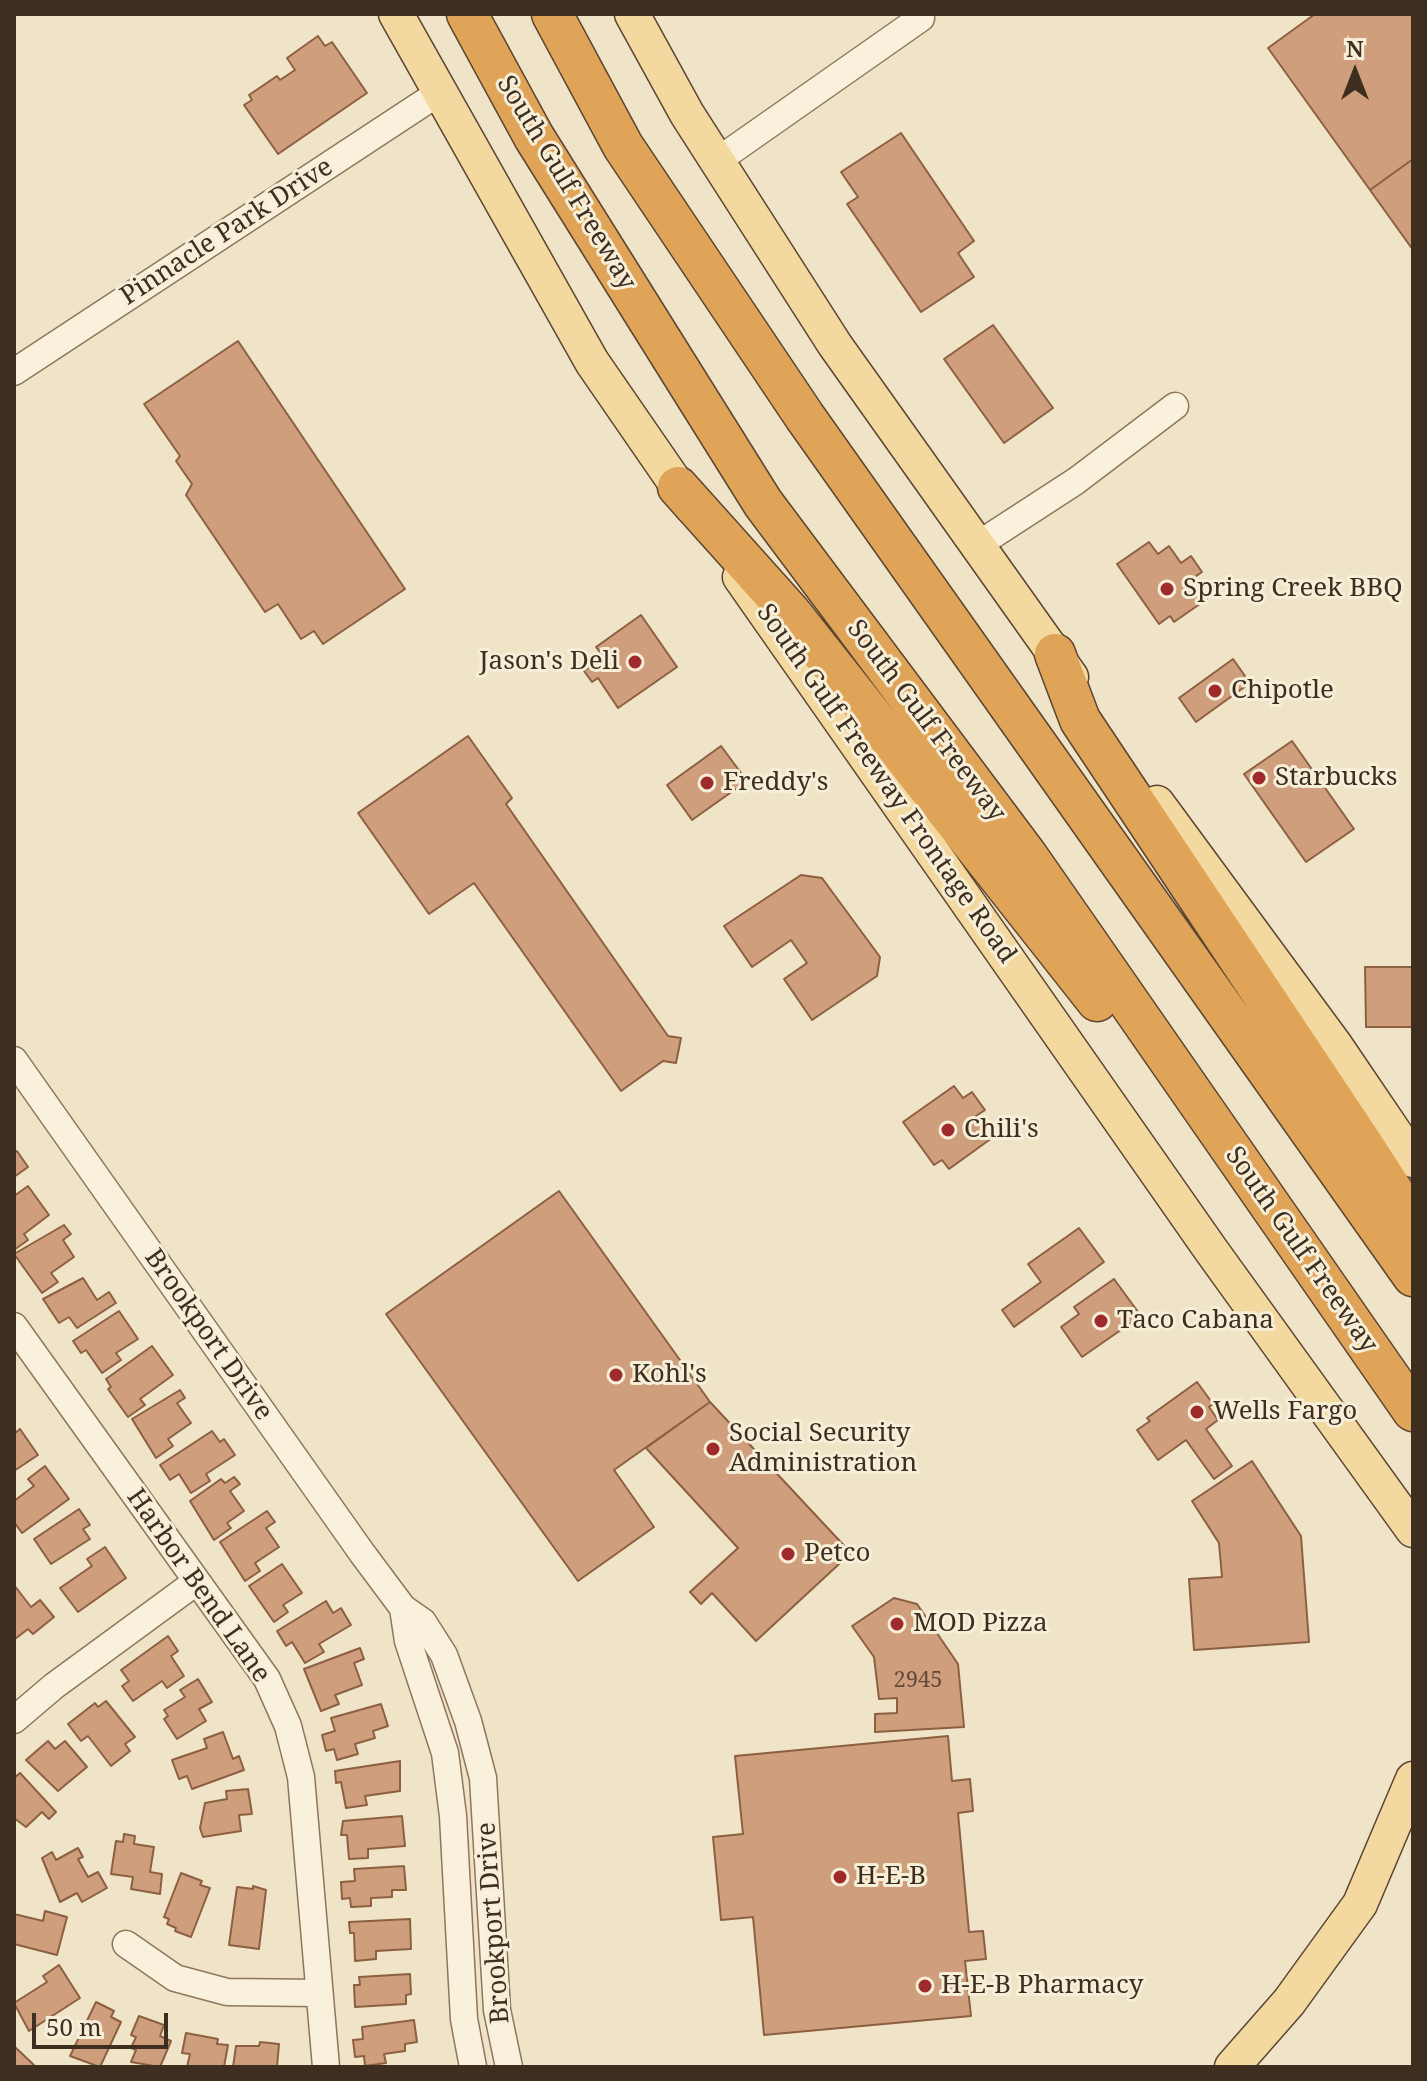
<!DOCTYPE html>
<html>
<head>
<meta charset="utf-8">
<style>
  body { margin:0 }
  #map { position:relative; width:1427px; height:2081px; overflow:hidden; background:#f0e4c8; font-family:"Noto Serif",serif }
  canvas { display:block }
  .frame { position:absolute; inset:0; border:16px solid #3d2e20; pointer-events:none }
  .north { position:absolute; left:1315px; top:32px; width:80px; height:80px; -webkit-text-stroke:6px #f7eed8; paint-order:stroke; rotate:0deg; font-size:22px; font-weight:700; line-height:32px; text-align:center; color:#3d2e20 }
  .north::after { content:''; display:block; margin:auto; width:28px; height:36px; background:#3d2e20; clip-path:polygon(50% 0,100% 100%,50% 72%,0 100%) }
  .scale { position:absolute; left:32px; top:2013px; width:136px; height:36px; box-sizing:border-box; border:4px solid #3d2e20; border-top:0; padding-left:10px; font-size:24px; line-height:28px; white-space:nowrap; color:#3d2e20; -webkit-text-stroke:6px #f7eed8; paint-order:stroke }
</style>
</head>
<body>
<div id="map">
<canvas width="1427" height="2081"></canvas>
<div class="frame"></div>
<div class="north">N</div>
<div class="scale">50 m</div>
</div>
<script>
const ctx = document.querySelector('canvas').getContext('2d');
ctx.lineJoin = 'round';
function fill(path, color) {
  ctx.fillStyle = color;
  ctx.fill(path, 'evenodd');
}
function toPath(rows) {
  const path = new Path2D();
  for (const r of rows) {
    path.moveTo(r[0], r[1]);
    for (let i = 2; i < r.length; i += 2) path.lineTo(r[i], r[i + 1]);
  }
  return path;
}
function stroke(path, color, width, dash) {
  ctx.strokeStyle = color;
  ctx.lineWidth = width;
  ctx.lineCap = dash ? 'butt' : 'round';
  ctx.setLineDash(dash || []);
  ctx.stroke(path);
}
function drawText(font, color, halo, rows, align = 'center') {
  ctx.font = font + ' "Noto Serif",serif';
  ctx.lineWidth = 6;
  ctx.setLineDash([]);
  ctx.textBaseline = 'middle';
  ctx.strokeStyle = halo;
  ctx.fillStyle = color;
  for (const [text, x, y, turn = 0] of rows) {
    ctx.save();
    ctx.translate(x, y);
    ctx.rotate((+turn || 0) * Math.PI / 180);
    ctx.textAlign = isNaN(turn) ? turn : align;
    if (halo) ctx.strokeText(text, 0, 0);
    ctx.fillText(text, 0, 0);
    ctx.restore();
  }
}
const building = toPath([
  [1315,14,1413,14,1413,159,1370,190,1268,48,1315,14],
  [318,36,325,46,332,42,367,93,278,154,244,105,252,100,249,95,277,76,280,80,295,70,287,58,318,36],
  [901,133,974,241,958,253,974,277,921,312,847,204,858,197,841,172,901,133],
  [1413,159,1413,250,1370,190,1413,159],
  [993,325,1053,408,1004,443,944,359,993,325],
  [238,341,405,589,323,644,314,631,301,639,278,604,265,612,186,495,192,484,176,461,180,456,144,404,238,341],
  [1149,542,1158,554,1169,546,1181,563,1191,556,1202,572,1192,579,1207,599,1174,622,1170,616,1159,624,1117,564,1149,542],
  [641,615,677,667,618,708,598,678,592,682,584,671,604,658,596,647,641,615],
  [1233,659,1250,683,1196,722,1179,698,1233,659],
  [468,736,512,798,506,804,668,1036,681,1038,676,1063,663,1061,621,1091,474,883,429,914,358,813,468,736],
  [1292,741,1354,829,1306,862,1244,774,1292,741],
  [721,746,747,781,692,820,667,785,721,746],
  [801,875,822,878,880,957,877,976,812,1020,784,979,807,963,791,940,752,967,724,926,801,875],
  [1365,967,1413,967,1413,1027,1366,1027,1365,967],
  [954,1086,963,1098,972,1092,985,1110,976,1116,992,1138,949,1169,942,1160,934,1165,903,1122,954,1086],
  [17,1151,28,1167,14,1177,14,1153,17,1151],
  [28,1186,49,1215,24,1234,28,1240,14,1250,14,1196,28,1186],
  [559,1191,710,1402,614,1470,654,1527,578,1581,386,1314,559,1191],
  [64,1225,71,1234,63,1240,74,1257,51,1273,58,1282,42,1293,14,1254,64,1225],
  [1079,1228,1104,1262,1014,1327,1002,1310,1041,1282,1028,1264,1079,1228],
  [83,1278,97,1300,109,1292,116,1303,77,1328,69,1317,59,1323,43,1299,83,1278],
  [1114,1279,1141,1316,1082,1357,1061,1327,1079,1314,1074,1307,1114,1279],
  [119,1311,138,1339,116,1353,121,1360,102,1373,86,1350,81,1353,73,1341,119,1311],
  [152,1346,173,1375,140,1399,145,1405,128,1417,108,1389,111,1387,106,1379,152,1346],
  [1197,1382,1213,1404,1209,1407,1218,1420,1206,1429,1232,1466,1214,1479,1186,1440,1158,1460,1137,1430,1150,1421,1147,1418,1197,1382],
  [180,1390,185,1398,177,1403,191,1423,168,1439,173,1446,156,1458,132,1419,180,1390],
  [710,1402,851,1553,756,1641,712,1593,701,1604,690,1592,738,1548,646,1448,710,1402],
  [20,1429,38,1455,14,1471,14,1434,20,1429],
  [212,1431,220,1442,224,1439,235,1455,206,1474,210,1481,191,1493,179,1474,170,1480,160,1465,212,1431],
  [1252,1461,1301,1536,1309,1642,1194,1650,1189,1579,1222,1577,1219,1543,1192,1501,1252,1461],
  [45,1466,69,1499,22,1533,14,1522,14,1501,34,1486,28,1479,45,1466],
  [234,1477,240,1484,230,1491,244,1511,227,1523,231,1528,214,1540,190,1501,221,1479,225,1483,234,1477],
  [79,1509,90,1525,83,1529,90,1539,51,1564,34,1539,79,1509],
  [267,1511,275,1522,266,1528,279,1547,255,1563,260,1571,245,1581,220,1542,267,1511],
  [105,1547,126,1578,78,1612,60,1588,92,1566,87,1559,105,1547],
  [282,1564,302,1593,283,1605,288,1612,274,1622,249,1586,282,1564],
  [14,1585,31,1607,40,1600,54,1617,33,1634,28,1629,15,1639,14,1585],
  [894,1598,917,1604,958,1664,964,1727,875,1732,875,1714,897,1713,897,1698,879,1699,874,1657,852,1626,894,1598],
  [326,1601,333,1613,341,1608,351,1625,319,1644,324,1652,305,1663,292,1642,286,1646,277,1631,326,1601],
  [168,1636,178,1651,171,1656,184,1676,167,1688,162,1681,133,1701,122,1686,129,1681,121,1670,168,1636],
  [360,1648,364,1659,354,1663,362,1685,335,1695,339,1704,321,1711,304,1669,360,1648],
  [198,1679,212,1702,199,1709,206,1721,177,1739,164,1719,168,1716,164,1710,185,1697,180,1690,198,1679],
  [106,1701,135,1737,125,1744,130,1751,111,1766,88,1736,81,1741,68,1724,95,1703,98,1707,106,1701],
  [381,1704,388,1726,373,1731,375,1738,355,1744,358,1754,337,1760,334,1749,326,1751,322,1735,335,1731,331,1718,381,1704],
  [223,1732,233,1759,239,1756,244,1770,192,1789,187,1776,179,1779,172,1760,207,1748,204,1739,223,1732],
  [948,1736,952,1781,970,1779,973,1811,958,1813,969,1932,983,1931,986,1959,965,1961,971,2016,764,2035,753,1917,721,1920,713,1837,743,1834,735,1756,948,1736],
  [48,1741,55,1749,65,1741,87,1767,58,1791,26,1760,48,1741],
  [400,1761,400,1791,365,1796,367,1805,346,1808,341,1782,336,1783,335,1771,400,1761],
  [20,1773,56,1812,49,1819,42,1812,26,1827,14,1818,14,1778,20,1773],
  [248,1789,252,1814,239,1815,241,1831,203,1837,200,1828,205,1803,227,1799,226,1791,248,1789],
  [402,1816,405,1846,368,1849,368,1858,349,1859,347,1835,341,1835,343,1821,402,1816],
  [124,1834,135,1836,134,1844,154,1847,150,1872,162,1874,160,1894,131,1889,133,1877,111,1874,116,1841,123,1842,124,1834],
  [78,1848,83,1857,78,1859,88,1877,98,1872,107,1888,82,1902,77,1893,60,1902,42,1858,52,1852,56,1860,78,1848],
  [404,1866,406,1890,392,1890,392,1897,371,1898,371,1906,351,1907,350,1898,342,1899,341,1882,355,1881,354,1869,404,1866],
  [181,1873,202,1881,200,1885,210,1888,191,1937,175,1931,176,1928,167,1924,169,1919,164,1917,181,1873],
  [253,1886,266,1890,259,1949,229,1945,237,1887,253,1889,253,1886],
  [45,1911,67,1917,57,1955,14,1944,14,1914,43,1921,45,1911],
  [410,1919,411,1949,376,1951,376,1959,355,1961,354,1933,350,1933,349,1922,410,1919],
  [59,1965,80,1998,29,2031,14,2003,47,1982,43,1976,59,1965],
  [410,1974,411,1994,406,1995,406,2004,355,2007,354,1985,360,1985,359,1977,410,1974],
  [96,2002,114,2011,111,2017,121,2022,100,2067,70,2056,96,2002],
  [139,2016,164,2025,160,2036,171,2041,160,2067,131,2062,136,2050,131,2048,136,2037,131,2035,139,2016],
  [414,2020,417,2042,405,2044,405,2051,384,2054,386,2063,365,2066,364,2056,355,2057,353,2040,363,2039,362,2027,414,2020],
  [186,2033,218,2039,217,2044,228,2045,224,2067,187,2067,190,2054,182,2053,186,2033],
  [260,2042,279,2044,277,2067,233,2067,236,2046,259,2046,260,2042],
  [15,2047,36,2067,14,2067,15,2047]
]);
const minor = toPath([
  [717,161,921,18],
  [14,372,440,92],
  [976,546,1076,481,1175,406],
  [14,1060,362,1553,403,1608,423,1622,444,1655,468,1721,483,1778,497,2010,509,2067],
  [14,1326,267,1679,288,1726,301,1777,326,2067],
  [403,1608,408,1641,445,1753,453,1816,464,2019,473,2067],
  [14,1720,54,1686,196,1582],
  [126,1944,175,1978,227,1992,318,1993]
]);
const major = toPath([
  [396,14,592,362,692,507],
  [632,14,687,114,835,345,1071,677],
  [740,577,1211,1250,1413,1530],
  [1157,803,1335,1045,1413,1160],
  [1232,2067,1289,2002,1360,1904,1413,1779]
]);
const highway = toPath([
  [467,14,534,137,763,503,1028,857,1413,1411],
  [552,14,623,146,805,417,1413,1276],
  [678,487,790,612,1097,1001],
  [1055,654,1080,720,1361,1142,1412,1221,1413,1230]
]);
const markers = [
  [1167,589,8,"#9e2a2b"],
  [635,662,8,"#9e2a2b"],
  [1215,691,8,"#9e2a2b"],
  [1259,778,8,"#9e2a2b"],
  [707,783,8,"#9e2a2b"],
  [948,1130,8,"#9e2a2b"],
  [1101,1321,8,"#9e2a2b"],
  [616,1375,8,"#9e2a2b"],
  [1197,1412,8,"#9e2a2b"],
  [713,1449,8,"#9e2a2b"],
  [788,1554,8,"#9e2a2b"],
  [897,1624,8,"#9e2a2b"],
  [840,1877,8,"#9e2a2b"],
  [925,1986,8,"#9e2a2b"]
];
const numberNames = [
  ["2945",918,1681]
];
const streetNames = [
  ["South Gulf Freeway",566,183,59],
  ["Pinnacle Park Drive",227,232,-33],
  ["South Gulf Freeway",926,721,53],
  ["South Gulf Freeway Frontage Road",886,784,55],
  ["South Gulf Freeway",1301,1250,55],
  ["Brookport Drive",208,1335,55],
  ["Harbor Bend Lane",198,1586,55],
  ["Brookport Drive",494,1923,-94]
];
const poiNames = [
  ["Spring Creek BBQ",1183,589],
  ["Jason's Deli",619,662,"right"],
  ["Chipotle",1231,691],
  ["Starbucks",1275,778],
  ["Freddy's",723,783],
  ["Chili's",964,1130],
  ["Taco Cabana",1117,1321],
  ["Kohl's",632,1375],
  ["Wells Fargo",1213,1412],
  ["Social Security",729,1434],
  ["Administration",729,1464],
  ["Petco",804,1554],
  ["MOD Pizza",913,1624],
  ["H-E-B",856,1877],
  ["H-E-B Pharmacy",941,1986]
];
fill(building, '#cf9f7d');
stroke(building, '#8d5f41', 2);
stroke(minor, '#8d765c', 29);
stroke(major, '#5b4430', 37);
stroke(highway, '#5b4430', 43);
stroke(minor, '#faf1dc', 26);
stroke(major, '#f3d9a0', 34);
stroke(highway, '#e0a458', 40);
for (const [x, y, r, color] of markers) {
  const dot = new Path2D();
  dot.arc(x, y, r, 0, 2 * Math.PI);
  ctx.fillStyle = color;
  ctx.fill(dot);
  stroke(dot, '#f7eed8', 3);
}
drawText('22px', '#624a37', null, numberNames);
drawText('26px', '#3d2e20', '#f7eed8', streetNames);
drawText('26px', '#3d2e20', '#f7eed8', poiNames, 'left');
</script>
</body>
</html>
